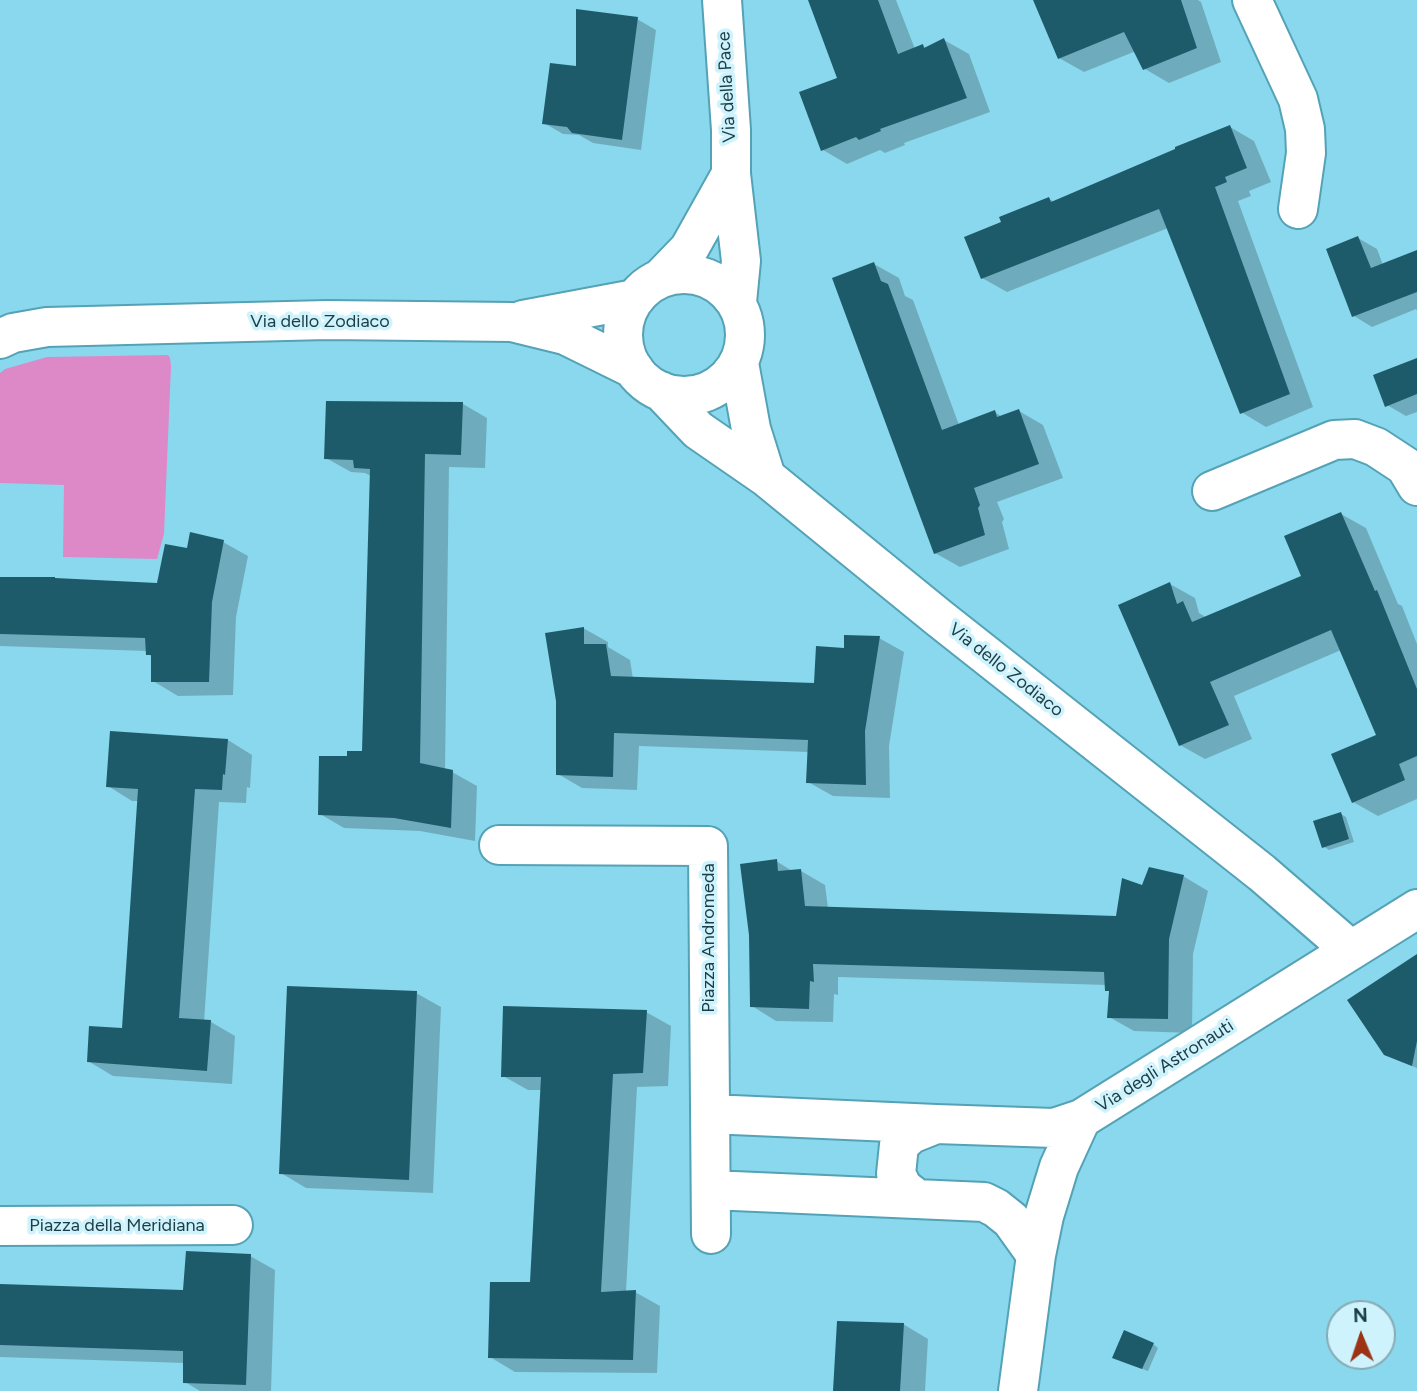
<!DOCTYPE html>
<html>
<head>
<meta charset="utf-8">
<style>
  body { margin:0 }
  #map { position:relative; width:1417px; height:1391px; overflow:hidden; background:#8ad8ed; font-family:Figtree,sans-serif }
  canvas { display:block }
  .north { position:absolute; left:1326px; top:1300px; width:70px; height:70px; box-sizing:border-box; background:#cef3fd; border:2px solid #87aab3; border-radius:50%; rotate:358deg; font-size:19px; font-weight:700; line-height:28px; text-align:center; color:#1c3d45 }
  .north::after { content:''; display:block; margin:auto; width:24px; height:32px; background:#9b3314; clip-path:polygon(50% 0,100% 100%,50% 72%,0 100%) }
</style>
</head>
<body>
<div id="map">
<canvas width="1417" height="1391"></canvas>
<div class="north">N</div>
</div>
<script>
const ctx = document.querySelector('canvas').getContext('2d');
ctx.lineJoin = 'round';
function fill(path, color) {
  ctx.fillStyle = color;
  ctx.fill(path, 'evenodd');
}
function toPath(rows) {
  const path = new Path2D();
  for (const r of rows) {
    if (r.length === 3) {
      path.moveTo(r[0] + r[2], r[1]);
      path.arc(r[0], r[1], r[2], 0, 2 * Math.PI);
      continue;
    }
    path.moveTo(r[0], r[1]);
    for (let i = 2; i < r.length; i += 2) path.lineTo(r[i], r[i + 1]);
  }
  return path;
}
function stroke(path, color, width, dash) {
  ctx.strokeStyle = color;
  ctx.lineWidth = width;
  ctx.lineCap = dash ? 'butt' : 'round';
  ctx.setLineDash(dash || []);
  ctx.stroke(path);
}
function drawText(font, color, halo, rows, align = 'center') {
  ctx.font = font + ' Figtree,sans-serif';
  ctx.lineWidth = 7;
  ctx.setLineDash([]);
  ctx.textBaseline = 'middle';
  ctx.strokeStyle = halo;
  ctx.fillStyle = color;
  for (const [text, x, y, turn = 0] of rows) {
    ctx.save();
    ctx.translate(x, y);
    ctx.rotate((+turn || 0) * Math.PI / 180);
    ctx.textAlign = isNaN(turn) ? turn : align;
    if (halo) ctx.strokeText(text, 0, 0);
    ctx.fillText(text, 0, 0);
    ctx.restore();
  }
}
const green = toPath([
  [168,355,170,358,171,366,164,534,157,559,63,557,64,485,0,483,0,373,5,369,47,357]
]);
const shadow = toPath([
  [810,0,896,0,915,49,923,46,926,48,944,40,969,54,990,112,904,143,905,145,885,153,880,150,847,164,823,150,840,79],
  [1041,0,1198,0,1201,2,1221,62,1169,83,1145,69,1136,51,1084,72,1059,58],
  [637,19,656,30,641,150,593,143,579,135,563,134,544,123,578,68],
  [1230,127,1254,141,1271,182,1249,191,1251,196,1238,201,1313,407,1266,427,1241,412,1168,228,1007,292,982,278,1004,223,1049,199,1055,202],
  [1358,238,1377,249,1383,265,1417,252,1417,311,1416,309,1372,327,1354,316],
  [874,264,899,278,905,296,913,300,959,425,995,412,1002,417,1019,411,1043,425,1063,478,997,502,1004,519,1002,522,1009,549,960,567,935,553],
  [1417,360,1417,412,1406,416,1387,405],
  [463,404,487,418,485,468,449,467,445,770,452,772,477,786,475,841,420,831,344,828,320,814,349,758,363,753,371,476,365,473,351,472,326,458],
  [1341,514,1366,528,1398,604,1402,606,1417,644,1417,799,1378,816,1353,802,1378,736,1341,650,1234,696,1252,739,1205,759,1180,745,1170,584,1195,598,1199,613,1207,618,1304,577],
  [223,542,248,556,236,617,233,695,178,696,153,681,153,657,148,654,147,651,0,646,0,579,159,585,188,550],
  [583,628,608,642,608,647,630,660,633,679,816,685,845,649,879,638,904,652,889,746,890,798,833,796,808,782,809,752,639,746,637,790,582,788,558,774],
  [228,740,252,755,250,788,247,787,246,803,219,802,204,1022,211,1022,235,1036,232,1084,113,1076,88,1061,124,1030,139,801,132,801,108,786],
  [1341,814,1346,817,1354,842,1329,850,1323,846],
  [776,861,794,872,801,871,825,885,828,908,1117,917,1143,887,1183,876,1208,891,1193,954,1192,1033,1134,1031,1109,1017,1111,992,1107,985,838,977,838,995,834,994,833,1022,776,1021,752,1006],
  [1417,956,1417,1068,1399,1061,1385,1054],
  [416,993,441,1007,433,1193,306,1188,281,1173],
  [646,1012,671,1026,668,1086,637,1087,626,1292,635,1292,660,1306,657,1373,515,1372,490,1357,532,1284,542,1090,528,1090,503,1076],
  [250,1256,275,1270,271,1391,200,1391,185,1382,185,1363,0,1357,0,1286,185,1292],
  [903,1324,928,1339,925,1391,835,1391],
  [1153,1344,1158,1348,1148,1371,1120,1361]
]);
const building = toPath([
  [808,0,878,0,898,54,923,44,924,48,944,38,967,98,880,129,881,131,859,140,856,137,821,151,799,92,837,78],
  [1033,0,1181,0,1197,48,1143,70,1124,32,1058,59],
  [576,9,638,17,622,140,572,133,567,127,542,124,550,63,576,66],
  [1230,125,1247,168,1225,177,1227,182,1215,187,1290,394,1240,414,1159,209,981,279,964,237,1001,222,999,217,1049,197,1051,202,1175,149,1175,147],
  [1358,236,1371,268,1417,250,1417,292,1352,317,1326,249],
  [874,262,881,281,888,284,942,430,995,410,997,417,1019,409,1039,464,974,488,980,505,978,508,985,535,934,554,832,278],
  [1417,358,1417,394,1385,407,1373,375],
  [326,401,463,402,461,455,425,454,420,763,453,770,451,828,394,818,318,815,319,756,347,756,347,751,362,751,370,469,354,468,353,460,324,459],
  [1341,512,1375,591,1377,590,1417,689,1417,756,1399,764,1405,780,1352,803,1331,754,1376,735,1331,630,1210,682,1229,725,1179,746,1118,605,1170,582,1177,604,1183,601,1192,622,1301,576,1284,536],
  [190,532,224,540,212,602,209,682,151,682,151,655,146,655,145,638,0,634,0,577,55,577,55,578,157,583,165,544,187,548],
  [584,627,584,644,606,644,611,676,814,683,816,646,844,648,844,635,880,636,865,731,866,785,806,783,808,740,614,733,613,777,556,775,556,701,545,633],
  [110,731,228,739,225,775,223,774,222,790,195,789,179,1018,211,1020,207,1071,87,1062,89,1026,122,1028,138,789,106,787],
  [1341,812,1349,839,1322,848,1313,821],
  [777,859,778,871,801,869,805,906,1116,916,1122,878,1142,885,1149,867,1184,875,1169,939,1168,1019,1107,1018,1109,991,1105,991,1104,972,813,964,814,982,810,981,809,1009,750,1007,749,935,740,864],
  [1417,954,1417,1041,1412,1066,1384,1055,1347,1000],
  [287,986,417,991,409,1180,279,1174],
  [503,1006,647,1010,643,1073,613,1074,601,1292,636,1290,633,1360,488,1358,490,1282,530,1282,541,1077,501,1077],
  [186,1251,251,1254,246,1385,183,1383,183,1351,0,1345,0,1284,183,1290],
  [837,1321,904,1323,900,1391,833,1391],
  [1124,1330,1154,1343,1142,1369,1112,1358]
]);
const minor = toPath([
  [722,0,731,130,731,174,741,261,737,302],
  [1252,0,1298,99,1305,129,1306,153,1298,209],
  [684,335,61],
  [661,278,689,249,731,174],
  [523,320,635,299],
  [0,339,13,333,47,327,327,320,512,322,565,335,634,369],
  [739,363,751,429,766,477],
  [661,391,698,430,766,477,939,618,1262,873,1351,950],
  [1212,491,1334,440,1355,439,1376,447,1405,466,1417,486],
  [499,845,708,846,711,1234],
  [710,1114,936,1124,1054,1128,1081,1119],
  [711,1190,984,1202,996,1208,1011,1220,1036,1255],
  [916,1198,903,1188,896,1174,899,1145,911,1134,936,1124],
  [0,1226,233,1225],
  [1018,1391,1036,1255,1044,1216,1059,1167,1081,1119,1417,909]
]);
const streetNames = [
  ["Via della Pace",727,87,-93],
  ["Via dello Zodiaco",320,322],
  ["Via dello Zodiaco",1006,670,38],
  ["Piazza Andromeda",709,938,-90],
  ["Via degli Astronauti",1165,1066,-32],
  ["Piazza della Meridiana",117,1226]
];
fill(green, '#dd89c8');
fill(shadow, '#0003');
fill(building, '#1e5b6a');
stroke(minor, '#54a2b6', 42);
stroke(minor, '#fff', 38);
drawText('18px', '#1c3d45', '#cef3fd', streetNames);
</script>
</body>
</html>
